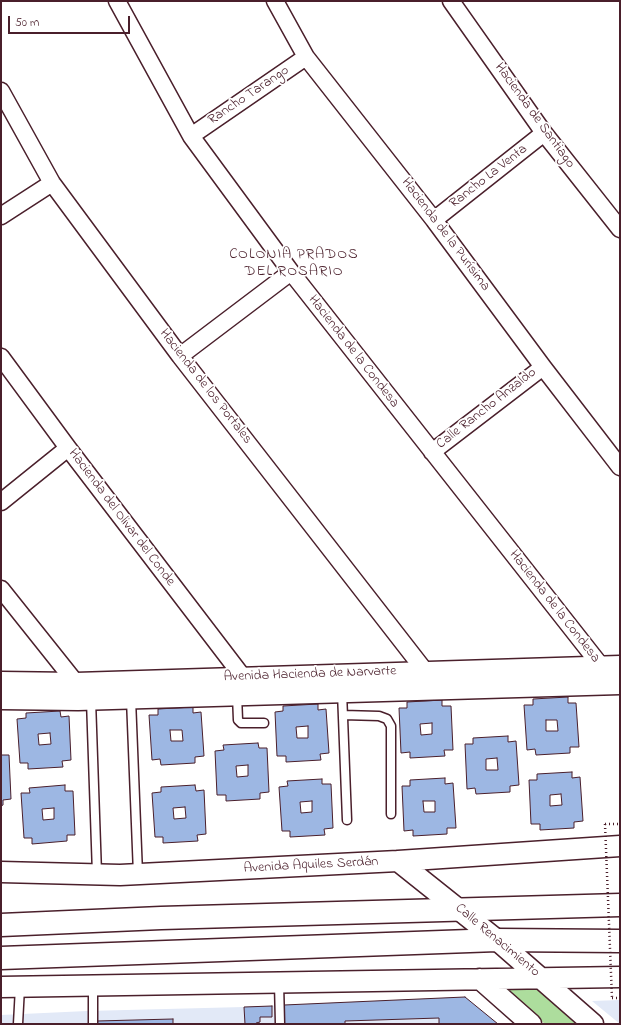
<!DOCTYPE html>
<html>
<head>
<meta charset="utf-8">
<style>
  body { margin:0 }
  #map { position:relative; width:621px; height:1025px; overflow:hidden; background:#fff; font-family:"Indie Flower",sans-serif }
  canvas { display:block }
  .frame { position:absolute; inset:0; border:2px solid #4a1f2b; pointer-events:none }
  .scale { position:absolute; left:8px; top:16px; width:122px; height:18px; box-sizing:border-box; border:2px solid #4a1f2b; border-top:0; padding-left:5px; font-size:12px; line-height:14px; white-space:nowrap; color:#4a1f2b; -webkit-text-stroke:3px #fff; paint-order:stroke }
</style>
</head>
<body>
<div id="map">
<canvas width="621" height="1025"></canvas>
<div class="frame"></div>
<div class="scale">50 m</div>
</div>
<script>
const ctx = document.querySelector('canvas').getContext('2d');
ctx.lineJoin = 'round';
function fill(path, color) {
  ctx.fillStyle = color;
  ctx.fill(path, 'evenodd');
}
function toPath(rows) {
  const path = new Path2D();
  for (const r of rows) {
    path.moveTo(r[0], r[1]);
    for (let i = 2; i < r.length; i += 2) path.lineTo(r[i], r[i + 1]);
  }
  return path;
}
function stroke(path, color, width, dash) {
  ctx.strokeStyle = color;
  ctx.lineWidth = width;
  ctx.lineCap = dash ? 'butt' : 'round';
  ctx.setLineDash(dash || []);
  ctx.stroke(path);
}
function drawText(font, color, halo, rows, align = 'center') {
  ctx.font = font + ' "Indie Flower",sans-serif';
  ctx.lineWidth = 3.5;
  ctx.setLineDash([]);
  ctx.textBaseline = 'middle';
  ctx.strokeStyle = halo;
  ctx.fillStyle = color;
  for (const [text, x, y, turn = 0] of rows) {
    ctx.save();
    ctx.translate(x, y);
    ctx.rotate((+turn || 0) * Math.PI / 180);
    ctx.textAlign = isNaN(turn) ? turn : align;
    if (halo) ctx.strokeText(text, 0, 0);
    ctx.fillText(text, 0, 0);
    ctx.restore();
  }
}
const built = toPath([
  [465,997,498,1024,1,1024,1,1015,87,1011,244,1007],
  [620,1000,620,1024,592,1001]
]);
const green = toPath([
  [539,987,580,1024,545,1024,503,988]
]);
const building = toPath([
  [568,697,568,703,576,703,579,747,570,747,570,753,536,755,535,749,527,750,524,705,533,705,533,699,568,697],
  [546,720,557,720,558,731,546,731,546,720],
  [442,700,442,706,451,706,453,750,444,750,445,756,410,758,410,752,401,753,399,708,407,708,407,702,442,700],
  [432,723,432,734,421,735,420,724,432,723],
  [318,704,318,710,326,709,329,753,320,754,321,760,286,762,286,756,277,756,275,712,283,711,283,706,318,704],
  [308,726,308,738,297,738,296,727,308,726],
  [193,707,193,713,201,712,204,756,195,757,195,763,161,765,160,759,152,760,149,715,158,715,158,709,193,707],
  [170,730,182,730,183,741,171,741,170,730],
  [60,711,61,717,69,716,71,760,62,761,63,767,28,769,28,763,20,763,17,719,26,718,26,713,60,711],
  [50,733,51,744,39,745,38,734,50,733],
  [508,736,508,742,516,741,519,785,510,786,510,792,476,794,475,788,467,789,465,744,473,744,473,738,508,736],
  [497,758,498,770,486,770,486,759,497,758],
  [258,743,259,748,267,748,269,792,260,793,260,799,226,801,226,795,217,795,215,751,224,750,223,745,258,743],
  [248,765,248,776,237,777,236,766,248,765],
  [1,755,9,755,11,799,3,800,3,805,1,806,1,755],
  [572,772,572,778,580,777,583,821,574,822,574,828,540,830,540,824,531,824,529,780,537,780,537,774,572,772],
  [561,794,562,805,550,806,550,795,561,794],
  [445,778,445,784,453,783,456,828,447,828,447,834,413,836,413,830,404,831,402,786,410,786,410,780,445,778],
  [423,801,435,801,435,812,424,812,423,801],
  [322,779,322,784,331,784,333,828,324,829,325,835,290,837,290,831,282,831,279,787,288,786,287,781,322,779],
  [312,801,312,812,301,813,300,802,312,801],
  [65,785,65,791,73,791,75,835,67,835,67,841,32,844,32,838,24,838,21,793,30,793,29,788,65,785],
  [54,808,54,819,43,820,42,809,54,808],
  [195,785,196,791,204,790,206,834,197,835,198,841,163,843,163,837,155,837,152,793,161,792,161,787,195,785],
  [185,807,186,818,174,819,173,808,185,807],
  [465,997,498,1024,439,1024,439,1018,345,1021,345,1024,284,1024,284,1005,465,997],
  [272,1006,272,1017,260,1017,260,1022,256,1023,256,1024,245,1024,244,1007,272,1006],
  [173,1019,173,1024,97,1024,97,1021,173,1019]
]);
const path = toPath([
  [605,824,620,824],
  [612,998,620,998]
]);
const service = toPath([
  [342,692,347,820],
  [237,695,238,720,241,723,264,723],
  [131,699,138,874],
  [91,700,97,874],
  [343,715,379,716,387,719,391,726,391,814],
  [279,983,280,1024],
  [18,1024,20,987],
  [93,1024,93,986]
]);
const minor = toPath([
  [117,1,191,136,291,272,601,666],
  [275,1,306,57,434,220,543,367,620,467],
  [451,1,544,133,620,229],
  [1,91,52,183,180,356,425,671],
  [191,136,306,57],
  [1,216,52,183],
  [434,220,544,133],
  [180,356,291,272],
  [1,357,68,448,243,677],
  [432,452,543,367],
  [1,502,68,448],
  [1,589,76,683]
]);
const tertiary = toPath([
  [1,682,76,683,620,666],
  [1,699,78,700,620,684],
  [398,861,497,940,593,1024],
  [1,872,120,875,398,861,620,846],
  [480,979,531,1024],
  [1,987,620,977]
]);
const primary = toPath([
  [1,925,161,918,620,905],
  [1,958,497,940,620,941]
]);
const pathBridge = toPath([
  [605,824,612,998]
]);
const streetNames = [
  ["Rancho Tarango",249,96,-34],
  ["Hacienda de Santiago",534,116,54],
  ["Rancho La Venta",489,177,-38],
  ["Hacienda de la Purísima",445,235,53],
  ["Hacienda de la Condesa",353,352,52],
  ["Hacienda de los Portales",205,387,52],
  ["Calle Rancho Anzaldo",487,409,-38],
  ["Hacienda del Olivar del Conde",121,518,53],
  ["Hacienda de la Condesa",554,607,52],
  ["Avenida Hacienda de Narvarte",310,675,-2],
  ["Avenida Aquiles Serdán",311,866,-3],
  ["Calle Renacimiento",497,941,40]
];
const neighbourhoodNames = [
  ["COLONIA PRADOS",294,256],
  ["DEL ROSARIO",294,273]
];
fill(built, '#e2e9f7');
fill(green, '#addd9d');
fill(building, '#9db7e3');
stroke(building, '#4a1f2b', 1);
stroke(service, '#4a1f2b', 11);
stroke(minor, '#4a1f2b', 19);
stroke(tertiary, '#4a1f2b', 23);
stroke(primary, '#4a1f2b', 25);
stroke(path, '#4a1f2b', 2.5, [1, 3]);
stroke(service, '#fff', 8);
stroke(minor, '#fff', 16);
stroke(tertiary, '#fff', 20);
stroke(primary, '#fff', 22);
stroke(pathBridge, '#4a1f2b', 2.5, [1, 3]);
drawText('14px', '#4a1f2b', '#fff', streetNames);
ctx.letterSpacing = '1px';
drawText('15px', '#4a1f2b', '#fff', neighbourhoodNames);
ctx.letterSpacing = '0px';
</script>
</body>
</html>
